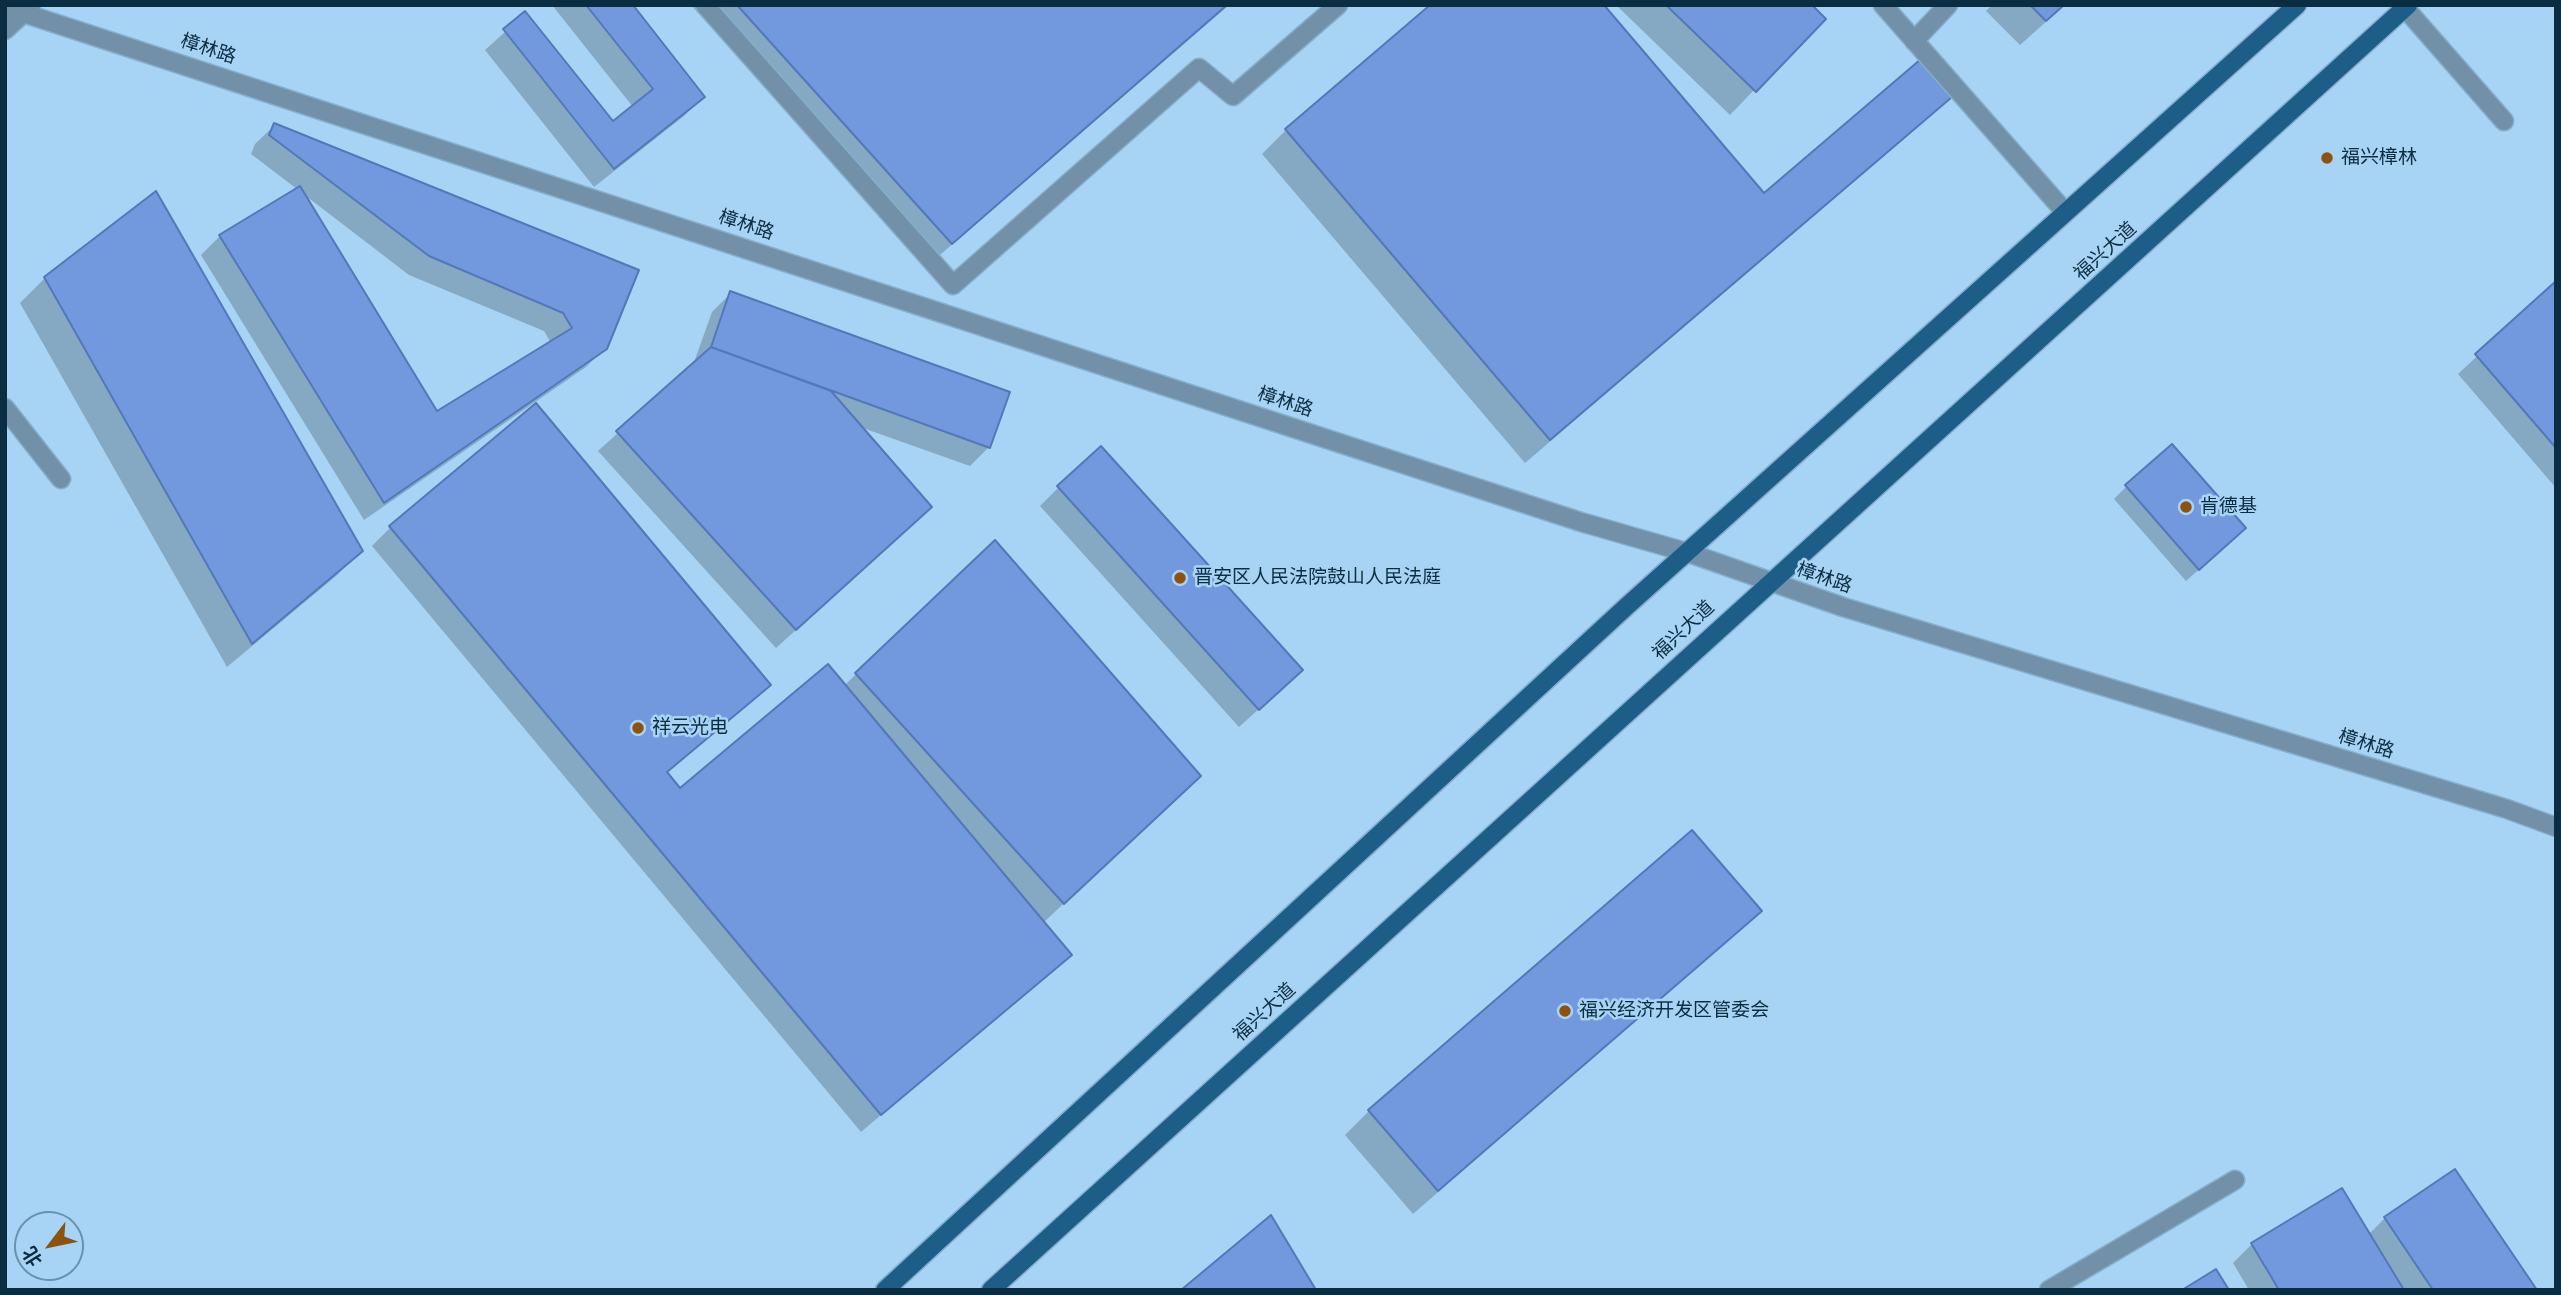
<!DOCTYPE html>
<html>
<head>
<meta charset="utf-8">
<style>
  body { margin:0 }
  #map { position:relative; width:2561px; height:1295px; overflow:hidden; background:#a7d3f4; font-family:"Roboto Condensed","Noto Sans SC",sans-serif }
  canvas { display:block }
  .frame { position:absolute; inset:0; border:7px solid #0b2d42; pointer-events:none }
  .north { position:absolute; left:14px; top:1211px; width:70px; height:70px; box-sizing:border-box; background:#a7d3f4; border:2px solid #6991ad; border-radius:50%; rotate:238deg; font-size:19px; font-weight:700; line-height:28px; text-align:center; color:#0b2d42 }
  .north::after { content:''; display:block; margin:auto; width:24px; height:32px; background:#8d5110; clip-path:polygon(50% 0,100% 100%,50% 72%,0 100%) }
</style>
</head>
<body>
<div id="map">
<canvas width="2561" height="1295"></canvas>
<div class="frame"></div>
<div class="north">北</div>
</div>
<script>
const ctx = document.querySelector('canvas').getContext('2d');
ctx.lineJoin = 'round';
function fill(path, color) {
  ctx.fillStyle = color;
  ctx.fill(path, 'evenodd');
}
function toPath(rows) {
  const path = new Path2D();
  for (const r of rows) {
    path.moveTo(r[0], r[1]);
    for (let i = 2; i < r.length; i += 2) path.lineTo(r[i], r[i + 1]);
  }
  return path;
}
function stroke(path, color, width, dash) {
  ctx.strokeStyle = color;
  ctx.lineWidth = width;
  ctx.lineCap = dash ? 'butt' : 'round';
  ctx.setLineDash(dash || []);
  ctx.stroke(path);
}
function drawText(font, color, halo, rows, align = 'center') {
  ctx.font = font + ' "Roboto Condensed","Noto Sans SC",sans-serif';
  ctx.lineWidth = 5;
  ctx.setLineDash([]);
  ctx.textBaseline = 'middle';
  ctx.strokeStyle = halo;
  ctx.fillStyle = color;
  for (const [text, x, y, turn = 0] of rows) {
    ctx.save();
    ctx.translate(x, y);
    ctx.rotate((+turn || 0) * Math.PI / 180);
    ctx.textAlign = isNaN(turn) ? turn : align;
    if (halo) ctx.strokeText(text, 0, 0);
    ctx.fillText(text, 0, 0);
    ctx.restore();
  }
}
const shadow = toPath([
  [552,5,631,5,703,97,684,116,594,187,485,50,525,14,612,123,633,107],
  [691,5,1229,5,926,267],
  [1616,5,1809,5,1754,90,1730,115],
  [1992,5,2065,5,2020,45,1986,11],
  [1950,97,1925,121,1525,463,1262,154,1286,130,1763,196],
  [275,125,636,271,605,348,586,367,364,520,201,255,220,236,297,189,251,154,255,144],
  [302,193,409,275,544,331,551,343,437,413],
  [45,278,361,551,336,576,227,667,20,303],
  [2556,283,2556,488,2458,374],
  [731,293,989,447,970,466,860,427,911,526,776,648,598,451,693,365,712,312],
  [2127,486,2231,541,2186,581,2114,499],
  [1059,487,1281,689,1239,727,1040,506],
  [391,527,768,684,666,773,680,791,844,686,856,674,1179,795,1043,923,1069,955,861,1132,372,546],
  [1760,911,1413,1214,1345,1135,1369,1111],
  [2454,1171,2535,1290,2249,1290,2233,1263,2252,1244,2368,1235,2385,1218]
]);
const building = toPath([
  [586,5,633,5,705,97,614,169,503,29,525,11,613,121,653,89,586,5],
  [737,5,1227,5,952,244,737,5],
  [1430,5,1604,5,1764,193,1921,59,1952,97,1550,440,1285,129,1430,5],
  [1666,5,1812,5,1826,19,1756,92,1666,5],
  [2030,5,2064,5,2046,21,2030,5],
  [274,123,639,270,607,349,384,503,219,235,300,186,437,411,572,328,563,313,429,256,269,135,274,123],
  [156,191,363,551,252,644,44,277,156,191],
  [2556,281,2556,448,2475,354,2556,281],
  [730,291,1010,392,990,448,711,347,730,291],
  [711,347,831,391,932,507,796,630,616,431,711,347],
  [536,403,771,685,667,772,680,788,828,664,1072,955,881,1115,389,526,536,403],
  [2172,444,2246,528,2199,570,2125,485,2172,444],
  [1101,446,1303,670,1259,710,1057,486,1101,446],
  [995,540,1201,776,1064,904,855,673,995,540],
  [1692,830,1762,911,1438,1191,1368,1110,1692,830],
  [2455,1169,2537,1290,2433,1290,2384,1217,2455,1169],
  [2342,1188,2404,1290,2279,1290,2251,1243,2342,1188],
  [1271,1215,1316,1290,1181,1290,1271,1215],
  [2216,1269,2229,1290,2182,1290,2216,1269]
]);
const minor = toPath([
  [705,5,953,285,1199,68,1233,96,1338,5],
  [1883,5,2065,212],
  [5,7,1581,522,1689,553,1843,607,2507,809,2556,827],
  [2405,8,2504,121],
  [5,30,31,6],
  [1914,41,1948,5],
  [5,408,61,479],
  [2049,1290,2235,1180]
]);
const major = toPath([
  [885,1290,1627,606,2297,5],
  [991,1290,2408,5]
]);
const markers = [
  [2327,158,7,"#8d5110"],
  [2186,507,7,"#8d5110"],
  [1180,578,7,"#8d5110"],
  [638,728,7,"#8d5110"],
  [1565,1011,7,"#8d5110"]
];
const streetNames = [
  ["樟林路",208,50,18],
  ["樟林路",746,226,18],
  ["福兴大道",2106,252,-42],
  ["樟林路",1285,403,18],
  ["樟林路",1824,579,19],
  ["福兴大道",1684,631,-43],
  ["樟林路",2366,745,17],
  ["福兴大道",1265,1013,-42]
];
const poiNames = [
  ["福兴樟林",2341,158],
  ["肯德基",2200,507],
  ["晋安区人民法院鼓山人民法庭",1194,578],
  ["祥云光电",652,728],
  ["福兴经济开发区管委会",1579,1011]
];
fill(shadow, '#0003');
fill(building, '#7299dd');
stroke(building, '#5378b9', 2);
stroke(minor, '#85aecd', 21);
stroke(major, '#85aecd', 21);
stroke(minor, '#7291a8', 18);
stroke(major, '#1c5e87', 18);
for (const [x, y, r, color] of markers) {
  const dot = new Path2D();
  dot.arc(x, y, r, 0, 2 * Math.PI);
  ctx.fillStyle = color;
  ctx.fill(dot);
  stroke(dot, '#a7d3f4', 2.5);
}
drawText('19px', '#0b2d42', '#a7d3f4', streetNames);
drawText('19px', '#0b2d42', '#a7d3f4', poiNames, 'left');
</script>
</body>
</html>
